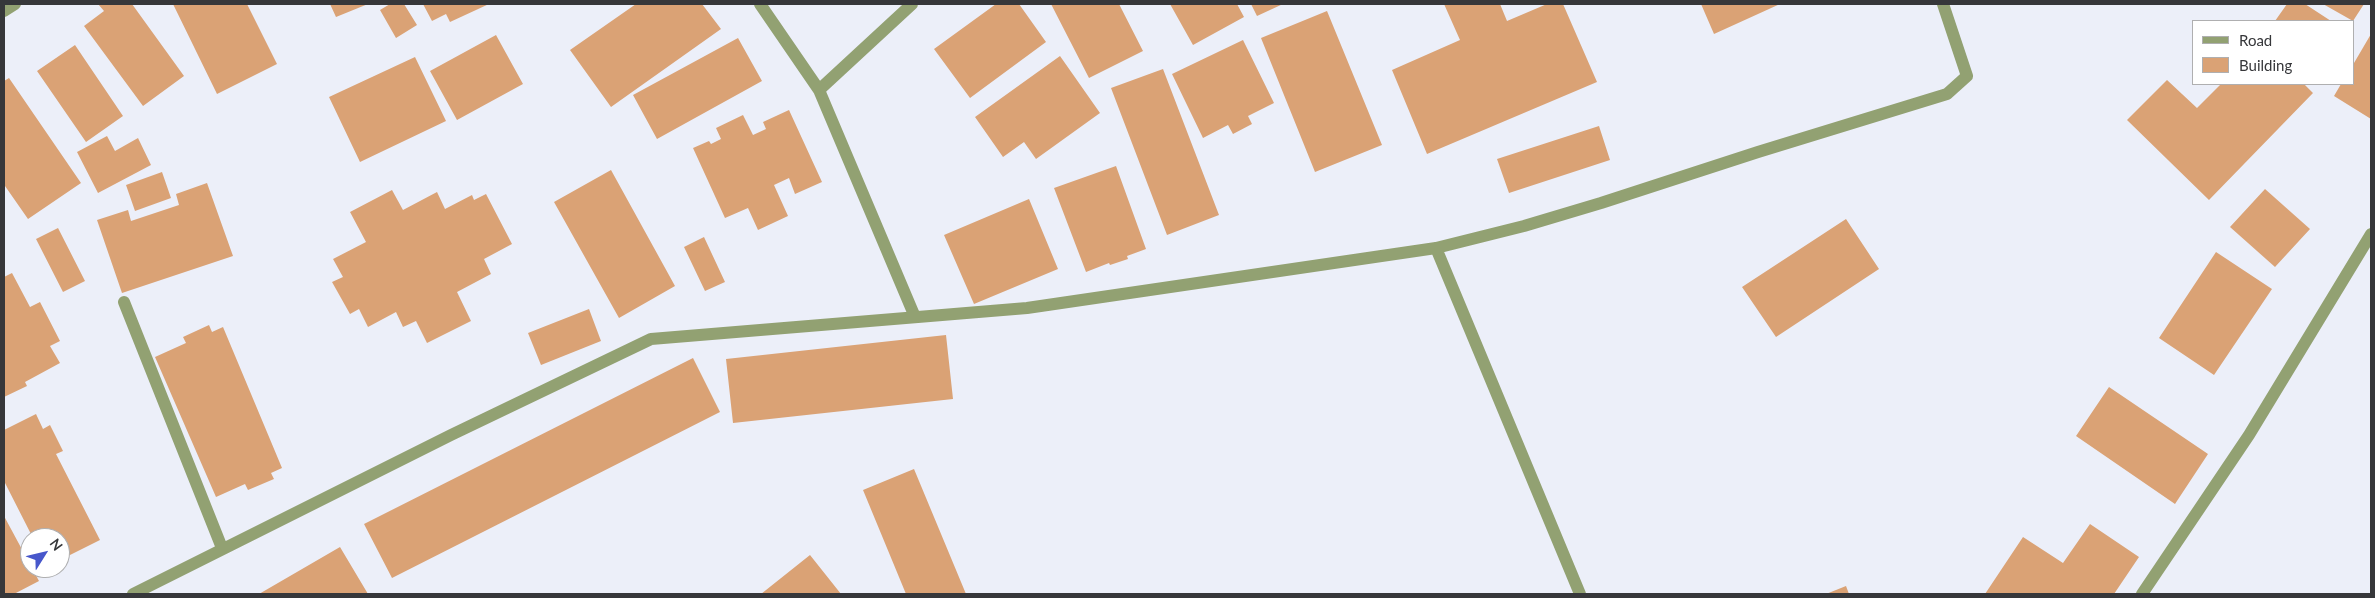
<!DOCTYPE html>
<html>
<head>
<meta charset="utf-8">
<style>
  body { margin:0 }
  #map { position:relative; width:2375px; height:598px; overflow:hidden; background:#eceff9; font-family:Lato,sans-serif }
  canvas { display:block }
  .frame { position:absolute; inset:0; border:5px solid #36373a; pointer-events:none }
  .legend { position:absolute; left:2192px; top:20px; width:162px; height:65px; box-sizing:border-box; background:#fff; border:1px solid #afafb0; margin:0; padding:6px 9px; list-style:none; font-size:15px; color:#36373a }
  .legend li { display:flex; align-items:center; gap:10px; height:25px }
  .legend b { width:25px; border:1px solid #afafb0 }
  .north { position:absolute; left:20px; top:528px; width:50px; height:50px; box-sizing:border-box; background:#fff; border:1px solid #afafb0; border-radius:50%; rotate:54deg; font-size:14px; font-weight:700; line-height:20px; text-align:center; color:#36373a }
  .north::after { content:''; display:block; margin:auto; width:18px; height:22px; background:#4757cb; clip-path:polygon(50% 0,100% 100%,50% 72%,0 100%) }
</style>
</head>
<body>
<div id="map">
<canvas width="2375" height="598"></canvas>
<div class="frame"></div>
<ul class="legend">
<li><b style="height:6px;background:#92a172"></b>Road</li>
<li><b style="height:14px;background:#daa275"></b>Building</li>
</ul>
<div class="north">N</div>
</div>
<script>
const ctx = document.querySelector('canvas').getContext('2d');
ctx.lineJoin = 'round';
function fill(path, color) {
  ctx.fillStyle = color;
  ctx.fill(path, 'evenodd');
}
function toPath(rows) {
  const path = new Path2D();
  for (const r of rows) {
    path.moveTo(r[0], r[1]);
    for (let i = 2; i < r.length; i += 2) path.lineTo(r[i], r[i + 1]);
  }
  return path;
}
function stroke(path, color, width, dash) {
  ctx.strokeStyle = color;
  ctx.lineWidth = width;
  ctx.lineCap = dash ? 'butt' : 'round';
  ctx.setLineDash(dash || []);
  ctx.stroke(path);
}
const building = toPath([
  [98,4,132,4,184,76,143,106,84,26,104,11],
  [173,4,247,4,277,64,217,94],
  [330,4,368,4,336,17],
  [390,4,404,4,417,25,396,38,380,10],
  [423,4,489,4,450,22,446,14,432,21],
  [636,4,702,4,721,29,611,107,570,50],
  [996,4,1019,4,1046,42,970,98,934,49],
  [1051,4,1119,4,1143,51,1089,78],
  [1170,4,1237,4,1244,17,1193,45],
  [1251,4,1283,4,1257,16],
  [1444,4,1500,4,1507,21,1547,4,1563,4,1597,82,1427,154,1392,70,1460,40],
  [1701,4,1780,4,1714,34],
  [2287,4,2305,4,2331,21,2275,21],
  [2323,4,2364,4,2353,21],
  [1327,11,1382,145,1315,172,1261,38],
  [2371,34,2371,119,2334,96,2341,84,2354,84,2354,63],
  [496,35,523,84,457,120,430,71],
  [738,38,762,81,657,139,633,95],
  [1243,40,1274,103,1248,116,1252,124,1233,134,1228,125,1203,138,1172,74],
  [75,45,123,116,86,142,37,71],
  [1060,56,1100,113,1036,159,1024,142,1003,157,975,117],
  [415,57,446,121,360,162,329,97],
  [1163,69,1219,215,1167,235,1111,88],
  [9,78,81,183,28,219,5,186,4,187,4,81],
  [2167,80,2197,108,2221,84,2304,84,2313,93,2209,200,2127,120],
  [789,110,822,182,795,194,789,178,774,185,788,216,758,230,748,208,725,218,693,148,709,141,711,144,721,139,716,128,743,115,753,135,766,129,763,122],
  [1599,126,1610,160,1509,193,1497,159],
  [107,136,115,151,138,138,151,165,98,193,77,152],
  [1116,166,1146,249,1127,256,1128,259,1110,265,1109,263,1086,272,1054,188],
  [611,170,675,286,619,318,554,202],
  [162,172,171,198,135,211,126,185],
  [207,183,233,256,122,293,97,220,128,210,131,221,179,205,176,194],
  [2265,189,2310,229,2275,267,2230,227],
  [392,190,403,210,437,192,445,209,472,195,474,200,486,194,512,244,484,259,491,274,457,292,471,321,427,343,416,321,403,327,396,312,368,327,359,309,350,314,332,282,343,277,333,259,366,242,350,212],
  [1029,199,1058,269,974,304,944,235],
  [1846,219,1879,269,1776,337,1742,287],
  [58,228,85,281,63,292,36,239],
  [704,237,725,282,705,291,684,247],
  [2216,252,2272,289,2214,375,2159,338],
  [12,273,30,307,40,302,60,341,50,346,60,363,25,382,27,386,4,397,4,277],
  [589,309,601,341,541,365,528,333],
  [209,325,212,332,223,327,282,468,271,473,274,479,248,490,245,484,216,497,155,357,186,343,183,337],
  [946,335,953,399,733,423,726,359],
  [693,358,720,412,392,578,364,524],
  [2109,387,2208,454,2175,504,2076,436],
  [36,414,43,429,50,425,63,451,56,454,100,540,60,560,60,538,33,538,4,481,4,430],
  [914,469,966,594,906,594,863,490],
  [4,516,39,581,14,594,4,594],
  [2090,524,2139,557,2114,594,1985,594,2023,537,2063,563],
  [340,547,368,594,259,594],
  [810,555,841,594,761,594],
  [1846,586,1849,594,1826,594]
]);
const minor = toPath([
  [760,4,819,90,915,317],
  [4,11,15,4],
  [819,90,912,4],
  [1436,248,1580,594],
  [124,302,222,548],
  [133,594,451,435,651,339,1027,308,1436,248,1524,226,1601,203,1758,152,1947,94,1967,76,1943,4],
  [2142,594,2249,435,2371,234]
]);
fill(building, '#daa275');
stroke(minor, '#92a172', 12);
</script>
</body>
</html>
